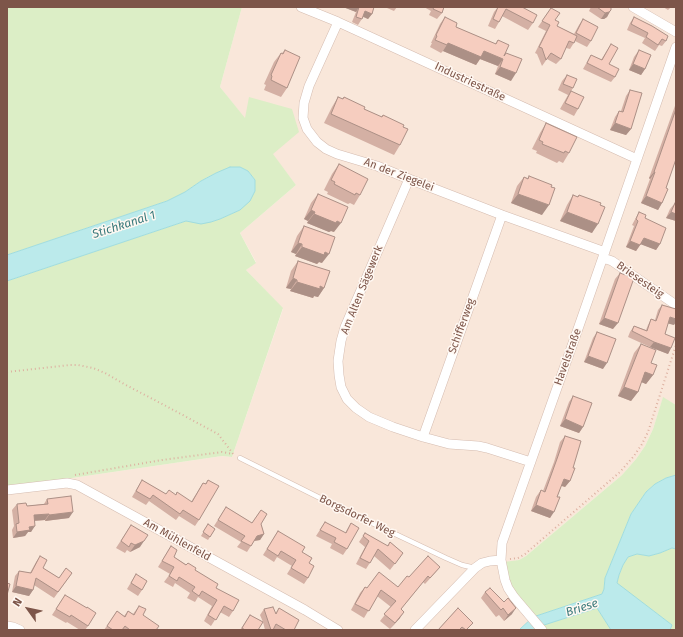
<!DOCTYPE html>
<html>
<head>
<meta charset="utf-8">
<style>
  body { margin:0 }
  #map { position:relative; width:683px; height:637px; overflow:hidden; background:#fef3ea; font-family:"Fira Sans",sans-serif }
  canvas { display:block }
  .frame { position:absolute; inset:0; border:8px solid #7d5549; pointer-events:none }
  .north { position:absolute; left:8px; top:589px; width:40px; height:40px; -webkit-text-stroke:3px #fff8f2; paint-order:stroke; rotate:303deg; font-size:11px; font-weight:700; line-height:16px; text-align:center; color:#7d5549 }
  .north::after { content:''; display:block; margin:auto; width:14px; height:18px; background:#7d5549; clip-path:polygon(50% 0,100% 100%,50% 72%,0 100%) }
</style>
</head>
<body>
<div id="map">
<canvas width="683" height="637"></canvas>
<div class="frame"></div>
<div class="north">N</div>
</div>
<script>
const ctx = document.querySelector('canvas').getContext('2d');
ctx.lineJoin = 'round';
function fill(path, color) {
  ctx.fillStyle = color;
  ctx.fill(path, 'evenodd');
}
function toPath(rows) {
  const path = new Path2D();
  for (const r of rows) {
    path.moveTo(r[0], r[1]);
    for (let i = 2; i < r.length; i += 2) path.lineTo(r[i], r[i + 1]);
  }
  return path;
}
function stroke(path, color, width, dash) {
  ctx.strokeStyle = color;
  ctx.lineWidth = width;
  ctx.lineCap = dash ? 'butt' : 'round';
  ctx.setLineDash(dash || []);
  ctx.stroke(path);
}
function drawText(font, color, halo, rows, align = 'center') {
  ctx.font = font + ' "Fira Sans",sans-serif';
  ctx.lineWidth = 3;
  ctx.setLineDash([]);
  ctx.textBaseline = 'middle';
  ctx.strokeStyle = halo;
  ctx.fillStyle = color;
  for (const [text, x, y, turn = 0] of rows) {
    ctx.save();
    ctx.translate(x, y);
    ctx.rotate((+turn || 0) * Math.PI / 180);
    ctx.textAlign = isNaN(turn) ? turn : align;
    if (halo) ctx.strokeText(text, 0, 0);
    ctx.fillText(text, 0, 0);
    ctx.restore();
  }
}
const residential = toPath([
  [242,7,676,7,676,39,505,528,498,551,499,558,490,558,482,561,475,565,472,569,477,570,483,565,490,563,504,562,505,543,509,531,607,255,676,55,676,405,663,398,653,429,645,446,636,459,622,475,526,556,519,560,504,563,505,572,510,588,533,617,519,630,7,630,7,486,72,478,222,456,232,457,283,309,246,270,256,262,240,233,296,185,220,87]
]);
const green = toPath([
  [7,7,242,7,220,87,245,118,249,97,292,109,299,132,273,154,296,185,240,233,256,263,246,270,283,308,232,457,222,456,72,478,7,486,7,281,186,221,211,222,220,219,240,210,255,191,255,180,248,171,240,167,230,168,216,173,201,181,185,192,167,201,7,255],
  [663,397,676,405,676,475,666,478,655,484,646,492,631,514,605,578,604,589,602,594,533,617,510,588,504,562,519,560,526,556,622,475,636,459,645,446,653,429],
  [672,548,676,549,676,630,670,630,672,625,617,584,619,575,623,565,628,557,637,554,649,556,660,553],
  [597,608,611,630,544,630,541,626]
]);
const water = toPath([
  [230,167,240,167,248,171,255,180,255,191,250,201,240,210,220,219,211,222,201,224,186,221,7,281,7,255,167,201,185,192,201,181,216,173,230,167],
  [676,475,676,549,672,548,660,553,649,556,637,554,628,557,623,565,619,575,617,583,672,625,670,630,611,630,597,608,541,626,534,630,519,630,533,617,602,594,604,589,605,578,631,514,646,492,655,484,666,478,676,475]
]);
const path = toPath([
  [7,372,70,365,78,365,93,368,105,373,124,384,166,406,218,434,234,455],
  [75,475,162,460,222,452,233,454],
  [510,559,518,558,525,554,620,472,634,456,642,444,648,432,676,345]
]);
const service = toPath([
  [240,458,336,506,446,558,462,565,475,568]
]);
const minor = toPath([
  [301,7,338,22,637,159],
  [633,7,676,32],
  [338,22,309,86,304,103,303,118,307,129,317,142,326,149,337,154,377,166,409,179,502,215,605,252],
  [409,179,345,327,341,341,338,361,339,375,341,387,347,399,356,408,369,417,393,427,423,437,449,444,478,446,487,448,531,462],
  [603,258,612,261,676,305],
  [423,437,502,215],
  [7,490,67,483,77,485,305,610,338,630],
  [7,626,13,627,20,630],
  [415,630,475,568,482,563,490,561,501,560],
  [542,630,514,597,508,588,505,580,501,560,502,543,579,326,676,47]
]);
const wall = toPath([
  [343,7,374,7,372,14,368,19,363,17,358,25,352,22,356,12],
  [388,7,397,7,394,11,387,8],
  [424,7,444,7,442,13,437,19,429,15,431,11],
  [498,7,522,7,533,23,528,30,502,16,499,22,495,29,488,26,494,12],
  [591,7,611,7,607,17,604,19,601,19,589,11],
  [663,7,671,7,668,10],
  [551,8,557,26,574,34,579,25,583,19,591,41,587,47,575,41,570,49,566,48,561,59,556,64,547,59,542,66,537,54,535,53,546,31,538,27],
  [445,17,456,27,495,44,498,40,506,53,511,81,495,74,498,66,480,59,476,65,443,51,441,53,430,47,432,43,431,43,440,24],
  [634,17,666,41,662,46,659,45,655,51,642,43,645,38,627,30,630,23],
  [611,44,609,64,615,77,611,82,583,69,591,55,601,60],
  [285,50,287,88,281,97,264,90,266,85,264,84,274,62,281,53,282,53],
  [639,50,645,69,641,75,629,70,634,57],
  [567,75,573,88,571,91,578,109,574,116,560,109,568,95,558,90,562,81],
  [630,90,631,129,626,135,610,130,615,117,619,111,621,111,626,96],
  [338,97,342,99,344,97,364,109,381,117,383,115,403,127,400,145,394,155,324,123,332,107],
  [676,103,676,159,666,188,662,203,658,210,641,203,650,179,649,178],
  [546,123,569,153,563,163,559,161,557,163,536,153,537,151,532,149,540,133],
  [339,164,360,195,354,205,350,203,348,204,327,194,328,192,324,190,332,174],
  [529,176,542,215,511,203,517,186,524,177,528,178],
  [318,194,334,232,331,231,329,232,307,223,308,221,304,219,311,203],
  [573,195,577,197,579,195,600,205,592,233,560,221,567,205],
  [675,203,676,203,676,221,666,218,670,209],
  [639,212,645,218,660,244,656,250,641,244,636,251,626,247,634,226,632,225],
  [304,226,322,263,319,262,317,264,295,256,296,254,291,252,297,236],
  [298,261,324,288,318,297,314,296,313,298,290,291,291,289,286,288,291,271],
  [620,273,613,329,599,324,615,279],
  [662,305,674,325,668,323,665,334,671,348,668,354,650,347,628,337,630,332,634,326,646,330,648,325,651,319,655,320,658,310],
  [597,332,603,369,584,362,593,338],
  [641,344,651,363,653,375,646,384,641,382,638,392,631,401,618,396,634,353],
  [573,396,583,427,579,433,560,426,569,402],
  [565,436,573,468,570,481,565,487,561,486,550,518,531,511,536,497,541,490,543,491,554,462,560,442],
  [142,480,166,494,176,495,191,502,203,483,205,484,208,480,199,520,195,526,179,516,176,520,149,501,146,505,132,497],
  [47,499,69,518,45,521,45,520,35,521,31,532,28,532,25,536,13,538,12,530,14,526,12,510,17,504,27,506,44,504],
  [226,507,252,523,261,510,261,524,264,534,260,540,254,541,247,552,237,547,241,542,214,526],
  [325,522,345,533,351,523,347,549,343,555,330,548,332,544,316,536],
  [208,524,215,529,208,540,201,536],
  [131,525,140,547,130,552,127,550,125,553,116,548],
  [278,531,302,552,309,563,308,578,304,584,287,574,292,566,277,557,274,562,263,555],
  [365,533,387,546,390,542,403,553,390,570,374,556,366,569,356,564,365,547,359,542],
  [171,546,174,557,195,570,216,588,233,611,229,617,220,612,211,626,204,621,212,606,198,597,195,602,187,598,190,593,175,583,173,587,164,582,170,574,158,567],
  [40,556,43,568,59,578,72,573,54,598,34,585,33,590,29,596,12,592,15,576,19,571,30,573,36,562],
  [440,567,435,573,425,584,423,582,401,609,400,618,390,629,380,621,391,607,377,596,364,618,351,610,360,593,365,587,367,588,398,587,409,577],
  [136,574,142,590,138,596,127,589],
  [485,592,504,602,512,614,504,621,499,615,496,617,481,598],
  [65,595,88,626,85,630,80,630,67,622,66,623,52,615],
  [139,606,143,615,156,630,104,630,117,611,124,616,128,611,133,614],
  [279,608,294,630,265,630,263,622,258,630,240,630,250,615,263,622,260,615,264,609,275,614],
  [458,608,468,630,438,630]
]);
const shadedWall = toPath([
  [343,7,359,7,356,12],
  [611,10,607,17,604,19,601,19,605,13],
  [365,11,372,14,368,19,362,16],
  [448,43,484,51,503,59,498,66,480,59,476,65,443,51],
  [633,64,645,69,641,75,629,70],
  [500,67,516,73,511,81,495,74],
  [615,123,631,129,626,135,610,130],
  [654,172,655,172,650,179,649,178],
  [518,194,549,205,542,215,511,203],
  [646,196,662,203,658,210,641,203],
  [311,210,315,212,308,221,304,219],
  [567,212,598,224,592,233,560,221],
  [671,212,676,214,676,221,666,218],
  [314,214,337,221,341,223,334,232,331,231,329,232,307,223],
  [644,238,660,244,656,250,640,244],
  [630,241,640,245,636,251,626,247],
  [298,243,302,244,296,254,291,252],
  [302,247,325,252,329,254,322,263,319,262,317,264,295,256],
  [293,278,297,280,291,289,286,288],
  [297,282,320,286,324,288,318,297,314,296,313,298,290,291],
  [670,317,676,319,676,322,674,325,666,323],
  [604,318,618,323,613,329,599,324],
  [654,342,671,348,668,354,650,347],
  [588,356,607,363,603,369,584,362],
  [645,372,653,375,646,384,639,381],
  [624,387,638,392,631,401,618,396],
  [565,419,583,427,579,433,560,426],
  [564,479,570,481,565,487,560,485],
  [536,505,554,512,550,518,531,511],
  [73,512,69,518,45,521,49,515],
  [49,514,45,520,30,521,34,515],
  [35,526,31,532,28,532,25,536,13,538,17,532,29,527],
  [264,534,260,540,253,541,257,536],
  [144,541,140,547,130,552,135,545],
  [16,586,33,590,29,596,12,592],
  [516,608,512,614,504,621,508,615],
  [404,612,400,618,390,629,395,623]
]);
const building = toPath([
  [359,7,374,7,372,14,365,11,362,19,356,17,359,7],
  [434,7,444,7,442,13,433,9,434,7],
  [498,7,522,7,537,15,533,23,506,9,499,22,493,19,498,7],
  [597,7,611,7,611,10,609,12,605,13,597,7],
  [551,8,560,13,555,20,559,22,557,26,577,36,574,43,569,41,561,59,551,53,546,60,542,48,539,47,550,25,542,21,551,8],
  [445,17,457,23,456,27,496,44,498,40,509,45,504,56,506,53,522,59,516,73,500,67,503,59,484,51,481,57,448,43,447,45,435,40,437,36,436,35,445,17],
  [634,17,652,26,668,36,666,41,662,39,658,45,646,37,648,33,631,24,634,17],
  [583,19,598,27,591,41,576,33,583,19],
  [611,44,618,48,609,64,619,69,615,77,587,63,591,55,602,60,611,44],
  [285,50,300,57,287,88,271,80,272,76,271,75,281,53,283,54,285,50],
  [639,50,651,55,645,69,633,64,639,50],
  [567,75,577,79,573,88,563,84,567,75],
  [630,90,642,93,631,129,615,123,619,111,623,112,630,90],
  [571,91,584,97,578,109,565,103,571,91],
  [338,97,343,99,344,97,365,107,364,109,382,117,383,115,404,125,403,127,408,129,400,145,331,114,338,97],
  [676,109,676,159,666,188,668,189,662,203,646,196,655,172,654,172,676,109],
  [546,123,577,137,569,153,565,151,564,153,542,144,543,142,539,140,546,123],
  [339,164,368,179,360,195,356,193,355,195,334,184,335,182,331,180,339,164],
  [529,176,552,185,551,187,555,188,549,205,518,194,524,177,528,179,529,176],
  [318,194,348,207,341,223,337,221,336,223,314,214,315,212,311,210,318,194],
  [573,195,578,197,579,195,601,203,600,205,605,207,598,224,567,212,573,195],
  [675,203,676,203,676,214,671,212,675,203],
  [639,212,646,215,645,218,666,228,660,244,644,238,640,245,630,241,638,221,636,219,639,212],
  [304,226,335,237,329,254,325,252,324,255,302,247,302,244,298,243,304,226],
  [298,261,330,271,324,288,320,286,320,289,297,282,297,280,293,278,298,261],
  [620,273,634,278,618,323,604,318,620,273],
  [662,305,676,309,676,319,670,317,665,334,675,338,671,348,654,342,632,331,634,326,647,331,651,319,656,321,662,305],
  [597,332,616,339,607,363,588,356,597,332],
  [641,344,656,350,651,363,657,365,653,375,645,372,638,392,624,387,641,344],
  [573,396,592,403,583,427,565,419,573,396],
  [565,436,581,441,573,468,575,468,570,481,564,479,557,497,560,497,554,512,536,505,541,490,545,492,558,456,565,436],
  [142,480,166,494,169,490,176,495,177,492,192,502,203,483,206,484,208,480,219,486,199,520,183,510,180,514,153,495,150,499,136,491,142,480],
  [71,496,73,512,49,515,49,514,34,515,35,526,29,527,30,530,17,532,16,524,19,523,17,504,26,503,27,506,48,504,47,499,71,496],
  [226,507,252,523,261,510,267,514,261,524,264,534,257,536,251,546,241,541,245,536,218,520,226,507],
  [325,522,346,533,351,523,359,528,347,549,334,542,336,538,320,530,325,522],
  [208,524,215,529,210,537,203,532,208,524],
  [131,525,148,535,144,541,135,545,131,543,129,547,121,541,131,525],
  [278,531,305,547,302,552,312,558,309,563,314,566,308,578,291,568,296,560,281,551,278,556,267,549,278,531],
  [365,533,388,546,390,542,403,553,395,564,378,549,370,563,360,558,369,541,363,536,365,533],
  [171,546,177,550,174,557,186,565,188,563,196,568,195,570,218,584,216,588,239,600,233,611,224,606,216,620,208,615,217,600,202,591,199,596,192,591,195,587,179,577,177,581,169,576,174,567,162,561,171,546],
  [40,556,47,560,43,568,59,578,66,568,72,573,58,592,36,578,33,590,16,586,19,571,31,573,40,556],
  [428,556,440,567,430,578,428,576,401,609,404,612,395,623,384,614,396,601,381,590,369,611,355,604,365,587,367,588,379,572,398,587,407,576,409,577,428,556],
  [136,574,147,581,142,590,131,583,136,574],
  [7,583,10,584,7,595,7,583],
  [490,588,504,602,508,598,516,608,508,615,503,608,501,610,485,592,490,588],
  [65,595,87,608,87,607,96,613,88,626,71,615,70,617,56,609,65,595],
  [139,606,146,609,143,615,159,626,156,630,130,630,125,626,122,630,113,630,107,626,117,611,125,617,128,611,134,615,139,606],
  [273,607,276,614,279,608,299,620,294,630,286,630,276,624,273,630,271,630,264,609,273,607],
  [458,608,473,623,466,630,462,627,459,630,438,630,458,608],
  [250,615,263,622,258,630,245,630,242,628,250,615]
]);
const streetNames = [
  ["Industriestraße",470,82,25],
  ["An der Ziegelei",399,175,21],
  ["Briesesteig",640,280,35],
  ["Am Alten Sägewerk",362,290,-68],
  ["Schifferweg",462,326,-70],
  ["Havelstraße",568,357,-70],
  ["Borgsdorfer Weg",357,516,26],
  ["Am Mühlenfeld",177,540,29]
];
const waterNames = [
  ["Stichkanal 1",124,225,-18],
  ["Briese",582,608,-18]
];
fill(residential, '#f9e7da');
fill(green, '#dceec6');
fill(water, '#bbeaeb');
stroke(water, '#a0dcde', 1);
stroke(service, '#d5bcb0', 5.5);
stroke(minor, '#d5bcb0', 10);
stroke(path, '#ddb0a0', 2, [1, 3]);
stroke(service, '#fff', 4.5);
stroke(minor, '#fff', 9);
fill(wall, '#d4b0a4');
fill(shadedWall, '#ac9086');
fill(building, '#f6cdbf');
stroke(building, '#ac9086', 1);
drawText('11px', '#7d5549', '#fff8f2', streetNames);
drawText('italic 12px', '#38797b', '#fff8f2', waterNames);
</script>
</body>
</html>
